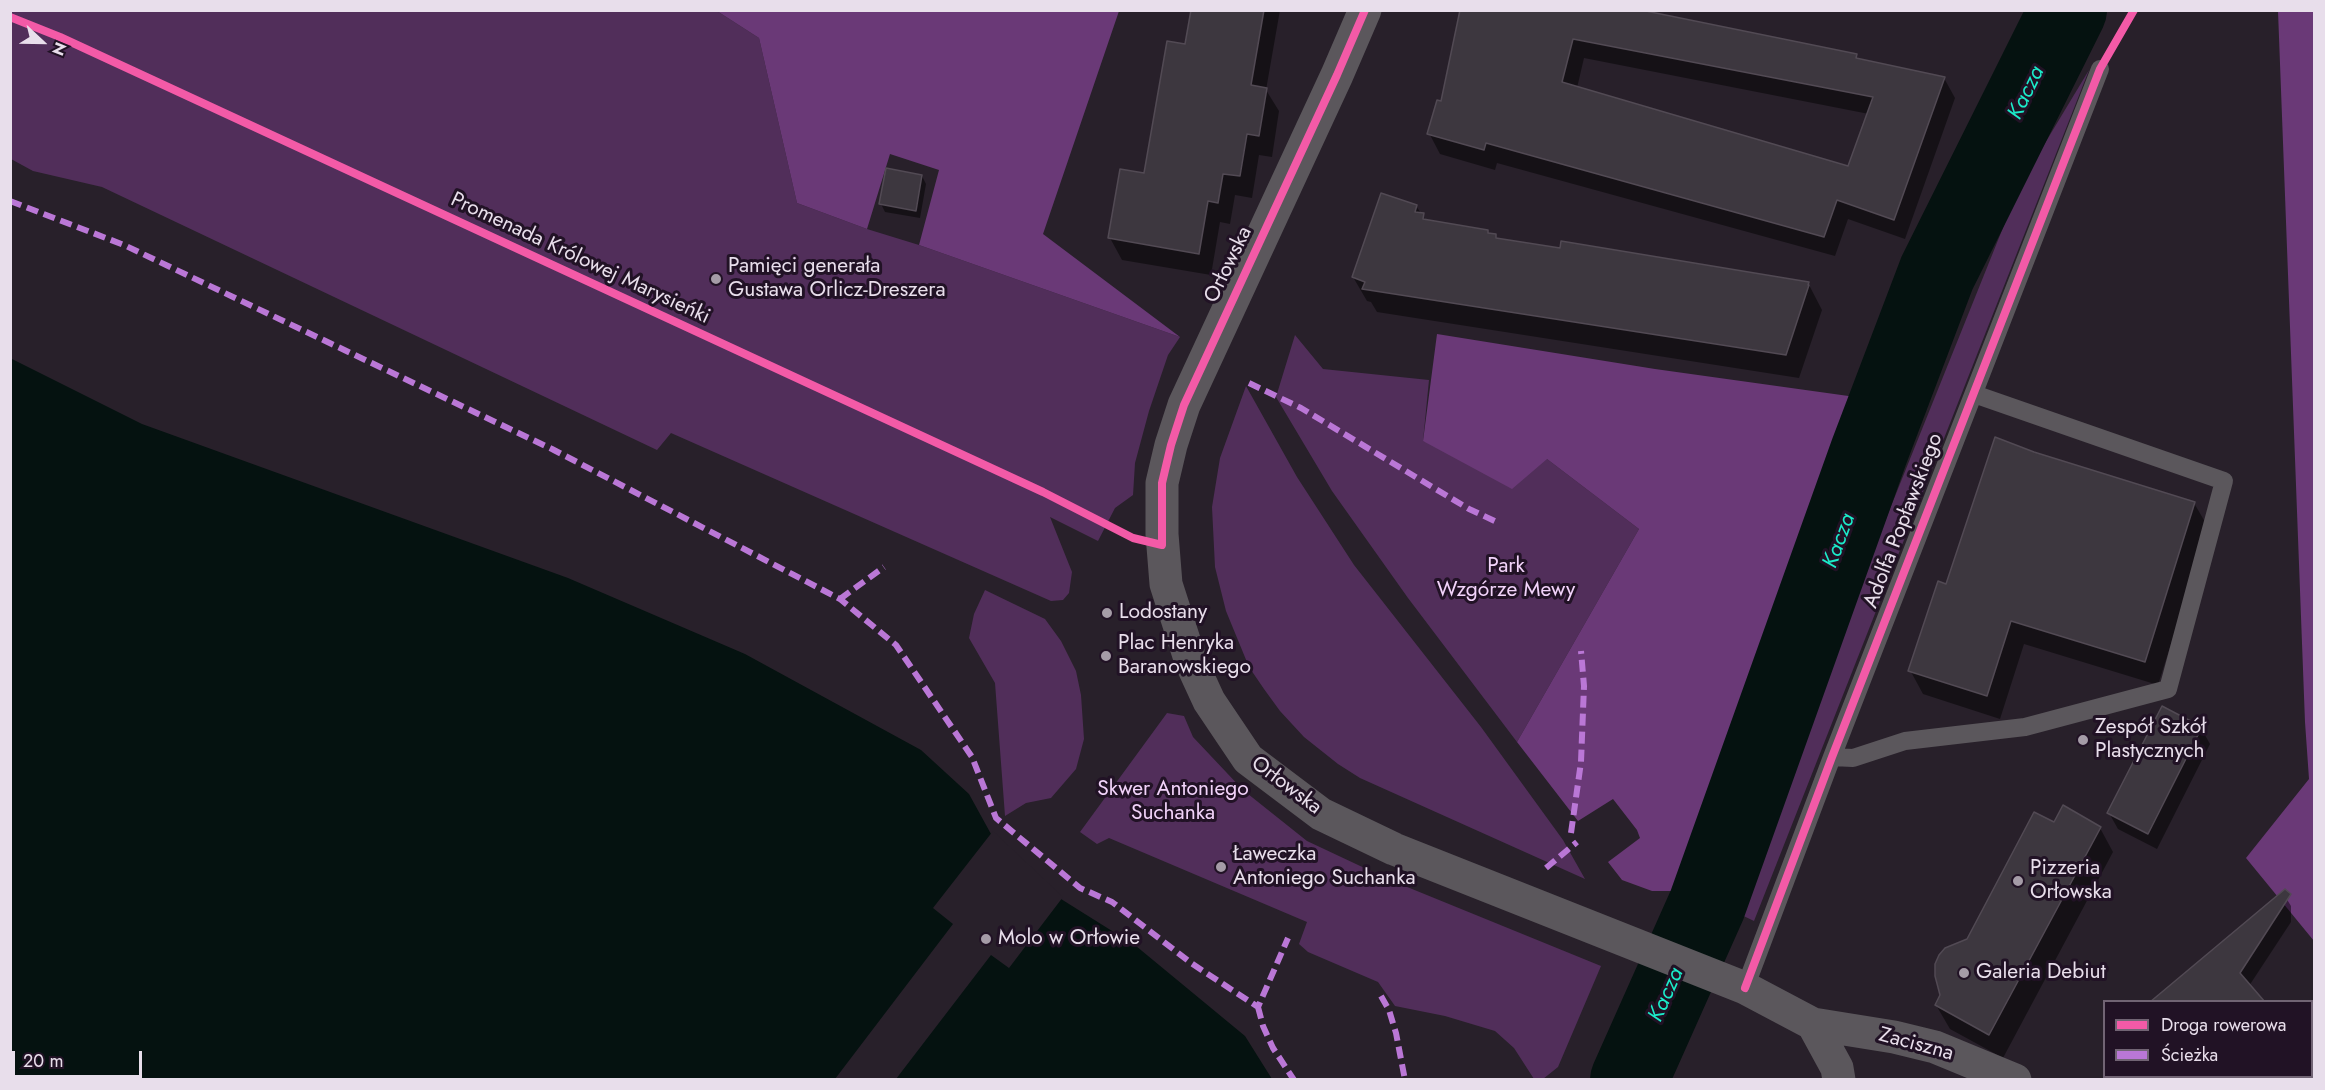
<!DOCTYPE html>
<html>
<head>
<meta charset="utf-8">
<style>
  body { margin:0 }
  #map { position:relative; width:2325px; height:1090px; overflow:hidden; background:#28202a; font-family:Jost,sans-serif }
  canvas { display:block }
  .frame { position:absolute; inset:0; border:12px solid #e8deeb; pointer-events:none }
  .legend { position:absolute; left:2103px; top:1000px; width:210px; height:78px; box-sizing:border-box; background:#211225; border:2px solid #716474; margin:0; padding:8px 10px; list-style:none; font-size:18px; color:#e8deeb }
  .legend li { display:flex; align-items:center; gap:12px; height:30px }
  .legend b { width:30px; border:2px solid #716474 }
  .north { position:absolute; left:12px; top:12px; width:60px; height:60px; -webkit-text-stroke:4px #211225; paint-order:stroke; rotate:112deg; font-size:16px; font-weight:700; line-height:24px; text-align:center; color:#e8deeb }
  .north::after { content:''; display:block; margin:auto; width:21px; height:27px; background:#e8deeb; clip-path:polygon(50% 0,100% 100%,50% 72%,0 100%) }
  .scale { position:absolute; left:12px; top:1051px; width:130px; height:27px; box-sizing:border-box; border:3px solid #e8deeb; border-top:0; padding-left:8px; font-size:18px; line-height:21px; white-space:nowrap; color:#e8deeb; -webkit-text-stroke:4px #211225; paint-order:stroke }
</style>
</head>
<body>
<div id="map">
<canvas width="2325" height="1090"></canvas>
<div class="frame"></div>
<ul class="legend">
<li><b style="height:8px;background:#f35aa7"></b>Droga rowerowa</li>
<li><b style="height:8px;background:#ba77d6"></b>Ścieżka</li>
</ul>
<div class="north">N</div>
<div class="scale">20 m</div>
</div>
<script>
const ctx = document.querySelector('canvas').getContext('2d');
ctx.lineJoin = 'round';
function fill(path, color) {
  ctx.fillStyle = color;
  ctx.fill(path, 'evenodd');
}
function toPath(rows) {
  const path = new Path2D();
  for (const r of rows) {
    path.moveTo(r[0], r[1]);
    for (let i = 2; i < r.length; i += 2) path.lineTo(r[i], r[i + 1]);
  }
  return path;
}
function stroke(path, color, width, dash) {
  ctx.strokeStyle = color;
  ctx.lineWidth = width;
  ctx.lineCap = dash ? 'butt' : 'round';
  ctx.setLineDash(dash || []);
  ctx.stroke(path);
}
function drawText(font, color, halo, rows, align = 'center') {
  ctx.font = font + ' Jost,sans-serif';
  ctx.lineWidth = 6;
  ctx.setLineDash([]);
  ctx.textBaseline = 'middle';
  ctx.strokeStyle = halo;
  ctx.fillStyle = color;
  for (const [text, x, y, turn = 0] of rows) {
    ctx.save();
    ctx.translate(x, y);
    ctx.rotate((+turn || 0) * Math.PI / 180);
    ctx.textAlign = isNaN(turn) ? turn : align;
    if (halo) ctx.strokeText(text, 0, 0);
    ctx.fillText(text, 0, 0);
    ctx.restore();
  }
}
const green = toPath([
  [10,11,717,11,759,38,797,203,867,229,919,245,1180,337,1168,355,1149,411,1135,463,1133,495,1115,508,1098,541,1050,517,1072,572,1069,593,1063,600,1051,601,671,433,657,450,102,187,33,171,11,159],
  [2089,70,1754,921,1729,909,2021,183],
  [1295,335,1323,369,1429,380,1423,441,1547,459,1639,529,1517,742,1408,598,1332,491,1276,397],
  [1246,386,1297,477,1354,565,1481,727,1563,840,1585,879,1360,778,1338,764,1304,737,1280,711,1264,689,1249,667,1226,611,1215,567,1212,507,1220,458],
  [985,590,1045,619,1061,641,1076,671,1081,695,1084,739,1076,769,1051,798,1026,803,1005,816,995,683,969,638,974,614],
  [1167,713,1184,716,1193,737,1243,790,1307,841,1390,880,1601,966,1558,1067,1543,1079,1534,1079,1514,1048,1495,1031,1445,1016,1395,1006,1378,982,1308,952,1299,944,1307,922,1109,838,1097,844,1080,832]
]);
const forest = toPath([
  [717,11,1119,11,1043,234,1180,337,919,245,939,170,890,154,867,229,797,203,759,38],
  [2278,11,2314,11,2314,941,2246,858,2309,779,2305,722],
  [1437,334,1655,369,1870,399,1782,664,1679,891,1652,891,1622,880,1608,862,1640,838,1637,830,1613,799,1578,821,1517,742,1639,529,1547,459,1512,489,1423,441]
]);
const water = toPath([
  [10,358,142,424,568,578,745,654,921,750,969,794,991,834,1061,899,1136,946,1245,1036,1272,1079,11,1079]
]);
const pier = toPath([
  [993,831,1063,897,1009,968,991,955,896,1079,835,1079,953,924,933,908]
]);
const shadow = toPath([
  [1192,10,1280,10,1266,90,1279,111,1272,157,1259,155,1252,198,1235,195,1230,224,1220,222,1211,275,1122,260,1110,238,1145,175,1186,46],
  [1461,12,1856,55,1859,61,1944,78,1955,98,1905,239,1848,219,1835,256,1497,163,1495,170,1440,154,1429,133,1442,102],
  [1584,58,1869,114,1849,168,1577,88],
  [922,176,926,184,920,218,885,212,881,204],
  [1416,206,1427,222,1487,232,1489,234,1495,235,1498,240,1808,283,1822,310,1799,378,1377,312,1371,302,1367,301,1353,277],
  [2034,453,2194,503,2208,527,2158,685,2024,644,2000,719,1923,694,1910,670],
  [2201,728,2210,744,2157,849,2118,829,2109,813],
  [2055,824,2100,828,2113,852,2003,1058,1950,1029,1936,1005,1968,940],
  [2283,893,2291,906,2291,922,2249,986,2179,1002],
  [2148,1076,2155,1076,2161,1080,2146,1080],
  [2165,1076,2229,1076,2226,1080,2163,1080]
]);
const river = toPath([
  [1629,1080,1707,905,1869,452,1937,273,2068,10]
]);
const building = toPath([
  [1191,10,1264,10,1251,85,1267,88,1259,136,1247,134,1240,176,1223,174,1218,203,1208,201,1199,254,1108,238,1120,169,1144,173,1167,41,1185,44,1191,10],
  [1460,10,1641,10,1857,54,1856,58,1945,77,1894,220,1837,200,1824,237,1486,143,1484,150,1427,134,1437,100,1441,101,1460,10],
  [1573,39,1842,91,1873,97,1848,166,1562,82,1573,39],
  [886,168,922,175,916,211,879,204,886,168],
  [1381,193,1417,205,1415,212,1424,213,1423,219,1488,230,1488,233,1496,234,1496,238,1560,248,1561,241,1809,282,1808,285,1809,285,1786,355,1362,289,1365,282,1352,277,1381,193],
  [1995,437,2034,452,2195,502,2145,662,2011,621,1987,696,1908,671,1938,581,1946,584,1995,437],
  [2162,706,2202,727,2148,834,2107,813,2162,706],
  [2063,805,2101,827,1989,1035,1935,1005,1940,995,1935,976,1935,964,1939,955,1945,948,1967,939,2034,812,2054,822,2063,805],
  [2285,889,2291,894,2240,973,2265,1002,2150,1002,2285,889]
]);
const lane = toPath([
  [1832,757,1853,758,1905,741,2025,727,2168,689,2224,481,1974,394],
  [1745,988,1832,757,2100,69]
]);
const street = toPath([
  [1365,10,1337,75,1184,405,1171,445,1162,483,1162,534,1166,584,1191,662,1209,701,1248,759,1321,814,1394,849,1745,988,1813,1024,1837,1068,1839,1080],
  [1813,1024,1894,1037,1935,1047,2015,1080]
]);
const quiet = toPath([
  [10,201,124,245,552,449,840,599,896,645,972,757,996,818,1080,888,1112,902,1191,963,1258,1007,1288,938],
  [1249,383,1301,408,1469,509,1497,522],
  [840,599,884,567],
  [1571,833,1581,762,1584,686,1581,651],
  [1546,868,1577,842],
  [1381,996,1389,1010,1396,1033,1405,1080],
  [1258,1007,1263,1026,1273,1048,1294,1080],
  [2311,1080,2314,1072]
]);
const cycleway = toPath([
  [10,17,60,37,1043,492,1133,538,1162,545,1162,483,1171,445,1184,405,1337,75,1365,10],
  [1745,988,1832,757,2100,69,2134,10]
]);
const markers = [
  [716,279,6,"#a59ca7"],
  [1107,613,6,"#a59ca7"],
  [1106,656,6,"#a59ca7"],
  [2083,740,6,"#a59ca7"],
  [1221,867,6,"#a59ca7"],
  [2018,881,6,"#a59ca7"],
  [986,939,6,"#a59ca7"],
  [1964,973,6,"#a59ca7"]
];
const streetNames = [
  ["Promenada Królowej Marysieńki",580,259,25],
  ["Orłowska",1229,265,-64],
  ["Adolfa Popławskiego",1904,521,-69],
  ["Orłowska",1286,786,37],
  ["Zaciszna",1916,1045,15]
];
const poiNames = [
  ["Pamięci generała",728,267],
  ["Gustawa Orlicz-Dreszera",728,291],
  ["Lodostany",1119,613],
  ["Plac Henryka",1118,644],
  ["Baranowskiego",1118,668],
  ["Zespół Szkół",2095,728],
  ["Plastycznych",2095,752],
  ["Ławeczka",1233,855],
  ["Antoniego Suchanka",1233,879],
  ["Pizzeria",2030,869],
  ["Orłowska",2030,893],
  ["Molo w Orłowie",998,939],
  ["Galeria Debiut",1976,973]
];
const parkNames = [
  ["Park",1506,567],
  ["Wzgórze Mewy",1506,591],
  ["Skwer Antoniego",1173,790],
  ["Suchanka",1173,814]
];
const waterNames = [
  ["Kacza",2027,93,-64],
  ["Kacza",1840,541,-70],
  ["Kacza",1667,995,-66]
];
fill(green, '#512e5a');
fill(forest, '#6a3977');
fill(water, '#051210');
fill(pier, '#28202a');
fill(shadow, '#0007');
stroke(river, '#051210', 78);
fill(building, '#3d373f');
stroke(building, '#524a54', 1.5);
stroke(lane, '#5b575c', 18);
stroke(street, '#5b575c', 33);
stroke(quiet, '#ba77d6', 6, [12, 6]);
stroke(cycleway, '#f35aa7', 8);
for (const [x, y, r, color] of markers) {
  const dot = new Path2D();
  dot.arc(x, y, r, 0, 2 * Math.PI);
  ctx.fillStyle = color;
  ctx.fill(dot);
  stroke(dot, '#211225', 2);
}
drawText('21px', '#e8deeb', '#211225', streetNames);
drawText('21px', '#e8deeb', '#211225', poiNames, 'left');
drawText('21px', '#f2d3fa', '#211225', parkNames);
drawText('italic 22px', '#1becca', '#211225', waterNames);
</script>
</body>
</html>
